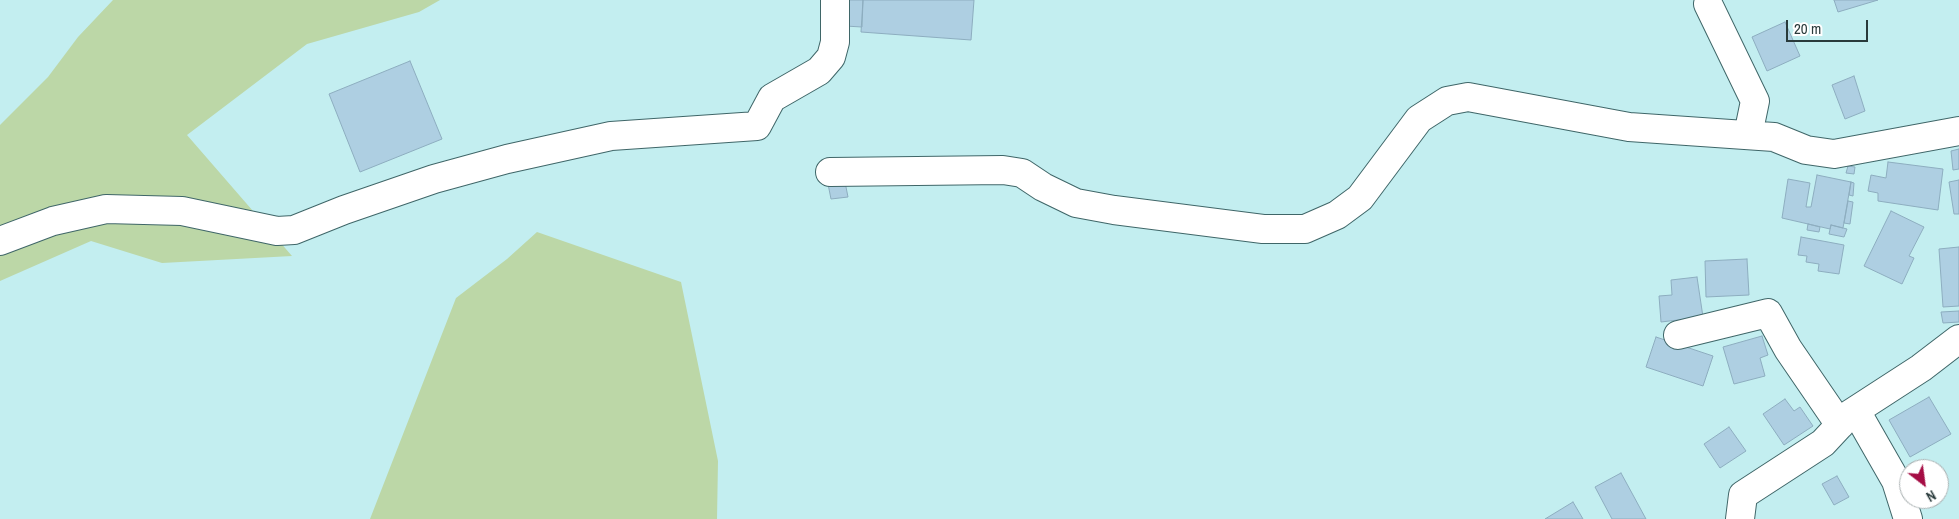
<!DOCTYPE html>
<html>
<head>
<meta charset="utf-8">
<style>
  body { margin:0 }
  #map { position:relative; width:1959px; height:519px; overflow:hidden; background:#c3eef0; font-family:"Archivo Narrow",sans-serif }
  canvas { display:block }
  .north { position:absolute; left:1899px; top:459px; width:50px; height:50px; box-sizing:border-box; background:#fff; border:1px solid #a9b0b1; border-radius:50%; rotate:150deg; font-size:14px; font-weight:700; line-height:20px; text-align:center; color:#293a3b }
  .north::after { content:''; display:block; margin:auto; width:18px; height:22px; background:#a50d44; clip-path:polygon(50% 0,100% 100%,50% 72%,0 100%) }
  .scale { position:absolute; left:1786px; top:20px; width:82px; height:22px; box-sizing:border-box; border:2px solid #293a3b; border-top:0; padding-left:6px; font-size:15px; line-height:18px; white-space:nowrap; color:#293a3b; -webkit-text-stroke:4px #fff; paint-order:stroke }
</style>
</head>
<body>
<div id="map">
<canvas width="1959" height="519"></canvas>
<div class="north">N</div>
<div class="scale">20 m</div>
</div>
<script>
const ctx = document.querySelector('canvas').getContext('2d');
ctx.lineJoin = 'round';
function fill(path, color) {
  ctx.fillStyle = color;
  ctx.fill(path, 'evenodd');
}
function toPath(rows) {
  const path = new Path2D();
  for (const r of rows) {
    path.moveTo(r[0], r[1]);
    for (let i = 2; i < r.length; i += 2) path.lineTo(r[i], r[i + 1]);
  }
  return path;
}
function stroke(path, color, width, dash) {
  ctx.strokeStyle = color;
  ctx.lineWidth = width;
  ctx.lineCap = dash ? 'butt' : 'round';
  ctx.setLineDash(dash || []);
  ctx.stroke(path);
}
const green = toPath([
  [113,0,440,0,419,12,307,44,187,135,292,256,162,263,91,241,0,281,0,125,48,77,78,37],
  [537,232,681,282,718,461,717,519,370,519,456,298,507,259]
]);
const building = toPath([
  [846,0,863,0,862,27,845,26,846,0],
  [863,0,974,0,971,40,861,32,863,0],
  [1834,0,1878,0,1838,12,1834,0],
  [1785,22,1800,56,1767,71,1752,37,1785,22],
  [410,61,442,139,360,172,329,94,410,61],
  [1854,76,1865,111,1845,119,1832,85,1854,76],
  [1959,149,1959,169,1953,170,1951,151,1959,149],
  [1888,162,1943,169,1938,210,1878,201,1878,193,1868,191,1871,175,1886,178,1888,162],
  [1848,166,1855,167,1854,174,1846,173,1848,166],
  [1817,175,1851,182,1843,228,1831,225,1830,229,1782,218,1788,179,1810,183,1806,207,1811,207,1817,175],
  [844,177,848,197,831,199,827,179,844,177],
  [1959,180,1959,214,1954,214,1949,182,1959,180],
  [1851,182,1854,183,1853,196,1849,195,1851,182],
  [1848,201,1853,202,1850,224,1844,223,1848,201],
  [1891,211,1924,227,1909,256,1914,258,1902,284,1864,266,1891,211],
  [1808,224,1820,227,1819,232,1807,230,1808,224],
  [1831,225,1847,229,1844,237,1829,234,1831,225],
  [1801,237,1844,245,1839,274,1818,271,1819,264,1806,262,1807,256,1798,255,1801,237],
  [1959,247,1959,306,1943,307,1939,249,1959,247],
  [1747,259,1749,295,1706,297,1705,261,1747,259],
  [1697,277,1703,317,1661,322,1659,296,1672,295,1671,280,1697,277],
  [1959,311,1959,322,1943,323,1941,312,1959,311],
  [1762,336,1768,355,1760,358,1765,376,1734,384,1723,347,1762,336],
  [1656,337,1713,356,1703,386,1646,367,1656,337],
  [1929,397,1951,434,1910,457,1889,420,1929,397],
  [1785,399,1794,411,1800,407,1813,426,1784,445,1763,414,1785,399],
  [1729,427,1746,451,1720,468,1704,444,1729,427],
  [1621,473,1633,495,1646,519,1612,519,1595,487,1621,473],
  [1837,476,1849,497,1834,505,1822,484,1837,476],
  [1573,502,1583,519,1545,519,1573,502]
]);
const minor = toPath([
  [1708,4,1755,101,1748,135],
  [830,172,1003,170,1022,173,1043,187,1076,203,1114,210,1263,229,1305,229,1337,215,1360,198,1419,119,1447,101,1468,97,1629,127,1774,137,1806,150,1834,154,1959,131],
  [0,241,53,221,106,209,182,211,277,231,294,230,344,210,434,179,507,159,611,136,757,126,772,98,819,71,831,57,835,42,835,0],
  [1678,335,1768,313,1788,349,1840,425],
  [1856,411,1896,481,1908,519],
  [1740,519,1743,495,1823,443,1850,414,1921,368,1959,339]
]);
fill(green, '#bcd7a7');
fill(building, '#aecfe2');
stroke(building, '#8dadbf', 1);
stroke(minor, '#3f6668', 30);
stroke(minor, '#fff', 28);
</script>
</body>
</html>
